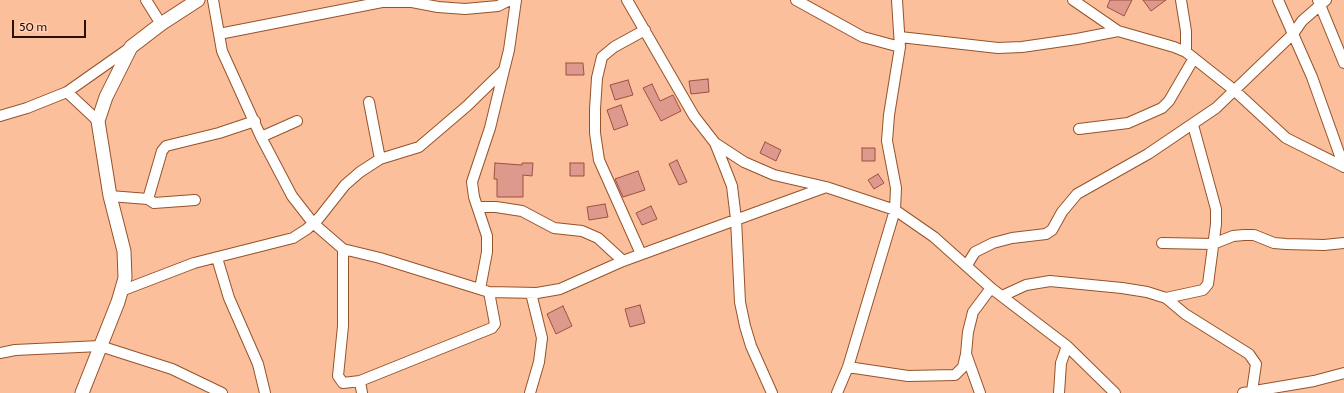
<!DOCTYPE html>
<html>
<head>
<meta charset="utf-8">
<style>
  body { margin:0 }
  #map { position:relative; width:1344px; height:393px; overflow:hidden; background:#fcbf9c; font-family:Cabin,sans-serif }
  canvas { display:block }
  .scale { position:absolute; left:12px; top:20px; width:74px; height:18px; box-sizing:border-box; border:2px solid #2b1001; border-top:0; padding-left:5px; font-size:12px; line-height:14px; white-space:nowrap; color:#2b1001; -webkit-text-stroke:3px #ffd0b6; paint-order:stroke }
</style>
</head>
<body>
<div id="map">
<canvas width="1344" height="393"></canvas>
<div class="scale">50 m</div>
</div>
<script>
const ctx = document.querySelector('canvas').getContext('2d');
ctx.lineJoin = 'round';
function fill(path, color) {
  ctx.fillStyle = color;
  ctx.fill(path, 'evenodd');
}
function toPath(rows) {
  const path = new Path2D();
  for (const r of rows) {
    path.moveTo(r[0], r[1]);
    for (let i = 2; i < r.length; i += 2) path.lineTo(r[i], r[i + 1]);
  }
  return path;
}
function stroke(path, color, width, dash) {
  ctx.strokeStyle = color;
  ctx.lineWidth = width;
  ctx.lineCap = dash ? 'butt' : 'round';
  ctx.setLineDash(dash || []);
  ctx.stroke(path);
}
const building = toPath([
  [1110,0,1132,0,1124,16,1107,7,1110,0],
  [1143,0,1166,0,1151,11,1143,0],
  [566,63,583,63,584,75,566,75,566,63],
  [708,79,709,92,691,94,689,81,708,79],
  [628,80,633,95,615,100,610,85,628,80],
  [652,84,660,101,673,95,681,111,661,121,643,88,652,84],
  [621,105,628,125,614,130,607,110,621,105],
  [765,142,781,150,776,161,760,153,765,142],
  [862,148,875,148,875,161,862,161,862,148],
  [677,160,687,182,679,185,669,164,677,160],
  [495,163,522,165,522,163,533,163,532,176,523,175,523,197,497,197,497,179,494,179,495,163],
  [570,163,584,163,584,176,570,176,570,163],
  [638,171,645,190,623,197,615,179,638,171],
  [878,174,884,183,874,189,868,180,878,174],
  [605,204,608,217,589,220,587,207,605,204],
  [651,206,657,219,642,225,636,213,651,206],
  [640,305,645,323,630,327,625,309,640,305],
  [563,306,572,326,556,334,547,314,563,306]
]);
const minor = toPath([
  [146,0,161,24],
  [213,0,222,51,261,137,292,196,313,223,343,249],
  [627,0,694,116,715,143,725,168,732,186,736,219,740,302,745,326,751,346,772,393],
  [796,0,863,37,900,47],
  [1073,0,1118,31,1174,47,1186,52,1234,90,1286,138,1344,167],
  [1181,0,1186,31,1186,52],
  [1278,0,1312,77,1344,167],
  [1318,0,1344,63],
  [219,34,382,2,412,2,438,7,465,9,498,6,510,0],
  [900,37,998,48,1022,47,1077,39,1118,31],
  [67,92,131,47],
  [369,102,380,159],
  [0,116,27,108,67,92,98,121],
  [1079,129,1128,123,1162,108,1169,101,1194,58],
  [261,137,297,121],
  [715,143,744,162,774,175,826,187,895,210,934,237,991,288,1067,346,1115,393],
  [110,196,148,199,154,203,195,200],
  [148,199,162,151,166,146,219,133,255,121],
  [478,207,496,207,522,211,554,228,582,231,598,238,623,261],
  [1162,243,1213,244,1233,236,1244,235,1254,235,1274,243,1286,244,1324,245,1344,243],
  [641,254,599,160,595,133,595,109,597,78,602,57,614,47,645,30],
  [217,258,229,298,258,364,265,393],
  [967,265,975,252,993,243,1012,238,1046,234,1052,230,1062,212,1077,194,1148,154,1216,108,1293,34,1302,21,1326,0],
  [480,289,487,252,487,236,474,197,472,182,490,128,504,70],
  [121,291,194,263,293,238,307,229,319,218,345,185,360,172,380,159,419,147,467,106,504,70,509,50,516,0],
  [1002,296,1026,285,1050,281,1122,288,1147,292,1166,298,1185,314,1249,354,1256,364,1252,391],
  [1166,298,1203,290,1208,284,1216,224,1216,209,1193,125],
  [0,353,15,350,100,346,172,369,222,393],
  [966,354,980,393],
  [848,367,908,376,955,375,963,367,966,354,968,332,973,312,991,288],
  [360,381,492,328,495,324,489,292],
  [362,393,360,381,343,383,338,376,343,326,343,249,380,258,489,292,537,293,560,289,623,261,826,187],
  [530,393,539,362,542,338,531,293],
  [837,393,848,367,895,210,896,188,887,141,889,115,900,47,897,0],
  [1059,393,1061,363,1067,346],
  [1243,393,1314,381,1344,373]
]);
const tertiary = toPath([
  [82,393,118,302,125,278,124,251,110,196,98,121,106,97,131,47,161,24,198,0]
]);
fill(building, '#de998d');
stroke(building, '#9d4f43', 1);
stroke(minor, '#965329', 12);
stroke(tertiary, '#965329', 15);
stroke(minor, '#fff', 10);
stroke(tertiary, '#fff', 13);
</script>
</body>
</html>
